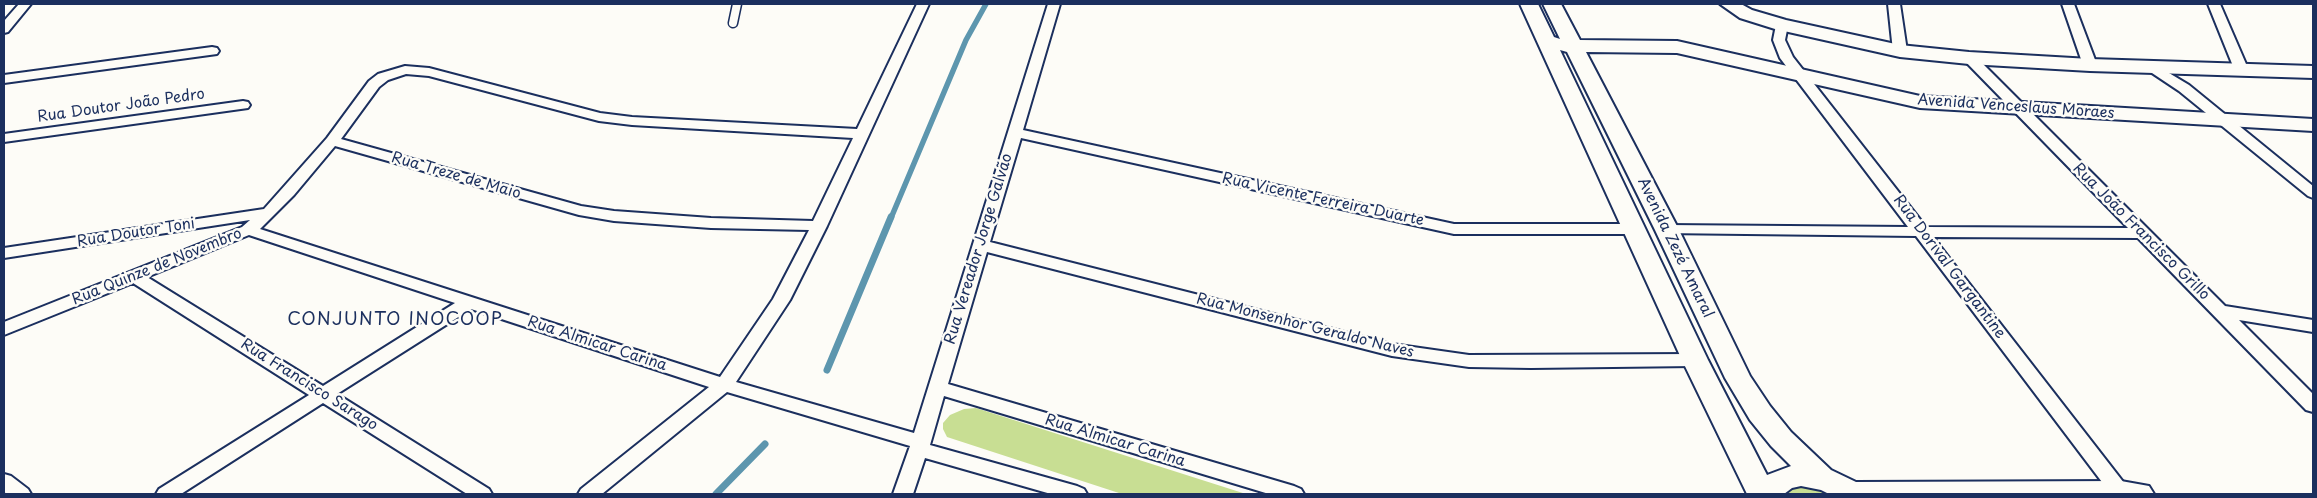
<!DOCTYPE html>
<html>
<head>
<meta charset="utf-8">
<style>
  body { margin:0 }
  #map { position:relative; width:2317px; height:498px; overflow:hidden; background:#fdfcf7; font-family:"Playpen Sans",sans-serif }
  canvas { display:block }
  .frame { position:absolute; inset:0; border:5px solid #1b2f5e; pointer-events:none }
</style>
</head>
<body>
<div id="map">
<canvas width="2317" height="498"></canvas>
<div class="frame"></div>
</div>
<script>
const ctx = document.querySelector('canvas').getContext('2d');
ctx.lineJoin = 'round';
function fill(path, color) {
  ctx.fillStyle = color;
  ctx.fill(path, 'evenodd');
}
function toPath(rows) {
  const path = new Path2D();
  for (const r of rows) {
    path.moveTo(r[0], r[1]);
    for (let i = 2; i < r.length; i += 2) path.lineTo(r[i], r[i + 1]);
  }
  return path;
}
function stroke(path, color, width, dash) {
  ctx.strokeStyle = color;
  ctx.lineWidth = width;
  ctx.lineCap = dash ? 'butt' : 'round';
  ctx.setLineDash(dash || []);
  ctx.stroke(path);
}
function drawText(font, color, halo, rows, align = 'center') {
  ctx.font = font + ' "Playpen Sans",sans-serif';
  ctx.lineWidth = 5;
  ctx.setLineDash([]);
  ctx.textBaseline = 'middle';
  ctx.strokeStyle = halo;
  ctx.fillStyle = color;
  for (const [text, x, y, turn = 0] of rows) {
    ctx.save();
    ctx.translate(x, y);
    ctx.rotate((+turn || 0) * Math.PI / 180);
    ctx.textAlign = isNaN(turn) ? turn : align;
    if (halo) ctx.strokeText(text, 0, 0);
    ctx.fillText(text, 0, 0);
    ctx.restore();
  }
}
const green = toPath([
  [976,408,1246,494,1122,494,947,437,943,429,943,423,950,415,964,409],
  [1786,485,1833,486,1849,494,1778,494]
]);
const streamFar1 = toPath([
  [891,218,966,40,986,4]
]);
const stream = toPath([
  [827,370,891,217],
  [716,494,765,444]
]);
const lane = toPath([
  [733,23,737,4]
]);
const street = toPath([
  [19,4,31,4,8,32,4,33,4,21,19,4],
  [917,4,929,4,827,226,790,300,736,382,914,433,1048,4,1060,4,1023,130,1454,224,1636,224,1642,226,1644,229,1642,232,1636,234,1454,234,1021,138,990,242,1392,344,1469,355,1695,354,1701,356,1704,360,1701,364,1695,366,1531,368,1469,367,1392,356,987,252,948,384,1294,486,1301,489,1304,494,1269,494,944,396,930,445,1077,486,1084,489,1087,494,1051,494,925,458,913,494,893,494,910,446,727,392,602,494,578,494,581,489,709,387,471,309,337,394,489,489,492,494,467,494,323,403,181,494,156,494,159,489,309,395,133,283,4,335,4,322,242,227,250,220,4,258,4,248,264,209,327,138,369,81,378,74,405,66,429,68,600,113,632,117,857,129,917,4],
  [406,74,429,76,599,121,632,125,853,138,813,221,711,218,614,211,581,206,341,139,379,87,388,80,406,74],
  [335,146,579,215,614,221,711,228,809,230,773,299,720,377,260,229,294,195,335,146],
  [249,235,455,303,323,386,147,277,249,235],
  [1888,4,1900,4,1907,51,1905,54,1895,54,1893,51,1888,4],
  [2062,4,2074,4,2097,65,2095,68,2085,68,2083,65,2062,4],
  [2208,4,2220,4,2249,71,2247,74,2242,75,2235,71,2208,4],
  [1782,21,1788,25,1785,40,1793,57,1926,227,2128,228,1962,58,1964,55,1974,55,2225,306,2313,320,2313,332,2239,320,2313,394,2313,412,2306,410,2138,238,1933,237,2131,492,2130,494,2111,494,1916,236,1661,233,1659,230,1661,227,1667,225,1908,227,1780,58,1773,40,1776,25,1782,21],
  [212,47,217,48,219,51,217,54,4,83,4,75,212,47],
  [2154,64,2189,85,2313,186,2313,198,2308,196,2179,91,2149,71,2147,68,2149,65,2154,64],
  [243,101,248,102,250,105,248,108,4,142,4,134,243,101],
  [4,474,11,476,28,489,31,494,7,494,4,492,4,474]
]);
const secondary = toPath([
  [1520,4,1538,4,1554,37,1560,39,1543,4,1561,4,1580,40,1677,41,1920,96,2313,119,2313,131,1920,108,1677,53,1586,52,1679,230,1750,376,1770,406,1791,432,1831,470,1856,482,2121,481,2149,486,2154,494,1829,494,1821,490,1801,486,1792,488,1784,494,1747,494,1682,360,1520,4],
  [1560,50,1567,52,1655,230,1725,378,1750,420,1771,446,1791,466,1767,475,1708,360,1560,50],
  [1720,4,1741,4,1752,10,1786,20,1900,45,1969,52,2090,59,2313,66,2313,78,2090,71,1969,64,1900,57,1775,29,1740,18,1720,4]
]);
const streetNames = [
  ["Rua Doutor João Pedro",121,106,-8],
  ["Avenida Venceslaus Moraes",2016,107,4],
  ["Rua Treze de Maio",456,176,16],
  ["Rua Vicente Ferreira Duarte",1323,200,12],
  ["Rua João Francisco Grillo",2141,232,45],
  ["Rua Doutor Toni",136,233,-9],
  ["Avenida Zezé Amaral",1675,248,64],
  ["Rua Vereador Jorge Galvão",979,249,-73],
  ["Rua Quinze de Novembro",157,267,-22],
  ["Rua Dorival Gargantine",1949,267,53],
  ["Rua Monsenhor Geraldo Naves",1305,326,14],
  ["Rua Almicar Carina",597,344,18],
  ["Rua Francisco Sarago",309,385,32],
  ["Rua Almicar Carina",1115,441,17]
];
const quarterNames = [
  ["CONJUNTO INOCOOP",395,320]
];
fill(green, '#c8de93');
stroke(streamFar1, '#5d96ae', 5.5);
stroke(stream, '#5d96ae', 7);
stroke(lane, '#1b2f5e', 11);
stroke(street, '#1b2f5e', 4);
stroke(secondary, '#1b2f5e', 4);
stroke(lane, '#fdfcf7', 8);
fill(street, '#fdfcf7');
fill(secondary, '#fdfcf7');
drawText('15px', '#1b2f5e', '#fdfcf7', streetNames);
ctx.letterSpacing = '1px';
drawText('18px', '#1b2f5e', '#fdfcf7', quarterNames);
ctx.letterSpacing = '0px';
</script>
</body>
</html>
